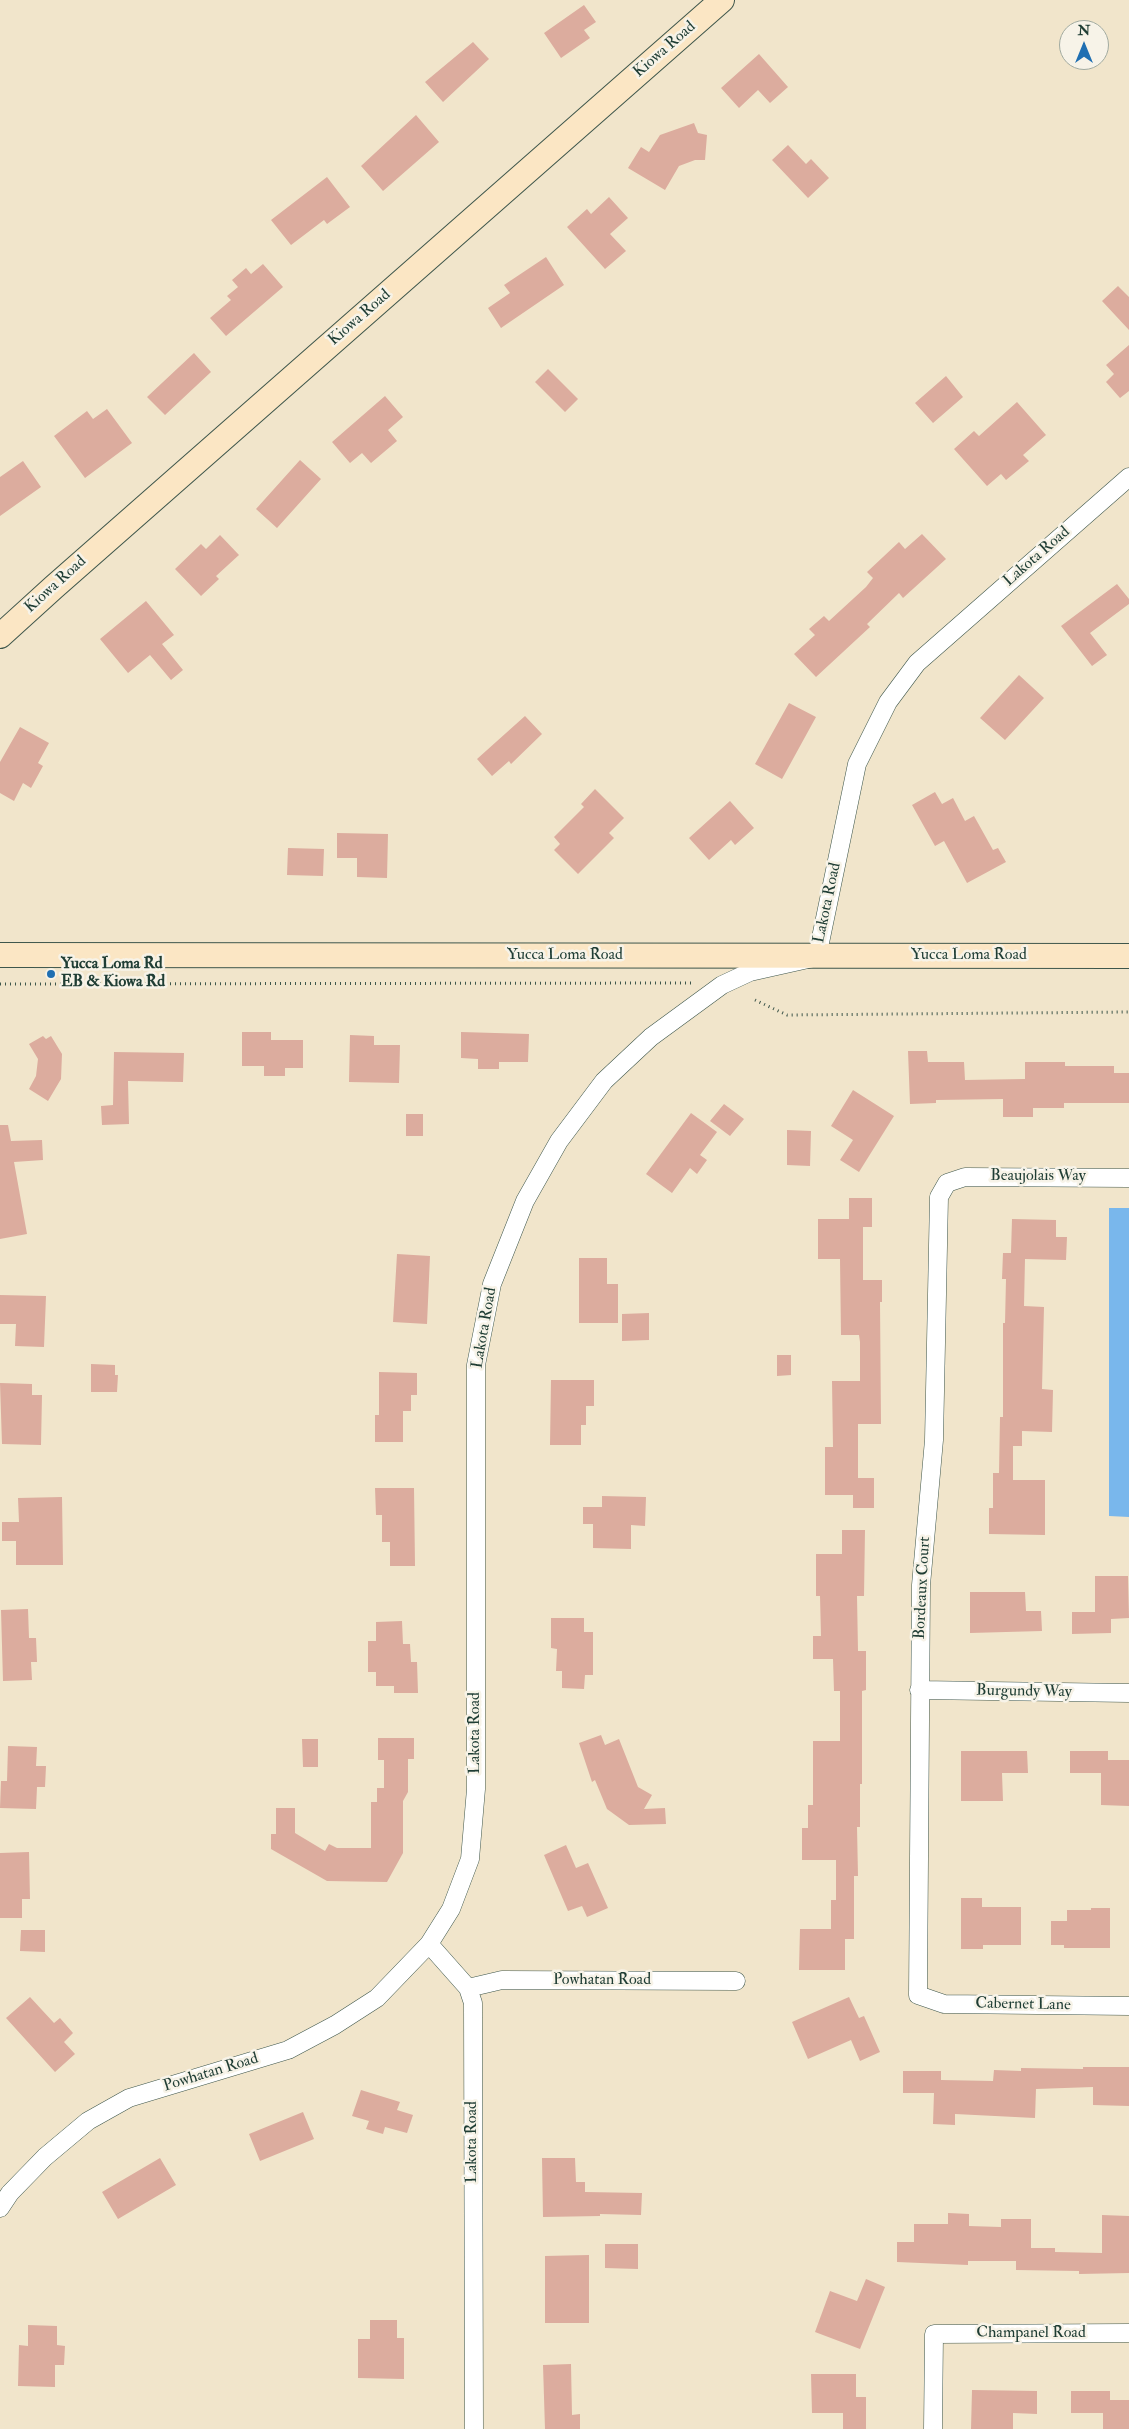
<!DOCTYPE html>
<html>
<head>
<meta charset="utf-8">
<style>
  body { margin:0 }
  #map { position:relative; width:1129px; height:2429px; overflow:hidden; background:#f1e5cb; font-family:"IM FELL Double Pica",serif }
  canvas { display:block }
  .north { position:absolute; left:1059px; top:20px; width:50px; height:50px; box-sizing:border-box; background:#f7f3e8; border:1px solid #a1aaa0; border-radius:50%; rotate:0deg; font-size:14px; font-weight:700; line-height:20px; text-align:center; color:#1f3d34 }
  .north::after { content:''; display:block; margin:auto; width:18px; height:22px; background:#1f6fb2; clip-path:polygon(50% 0,100% 100%,50% 72%,0 100%) }
</style>
</head>
<body>
<div id="map">
<canvas width="1129" height="2429"></canvas>
<div class="north">N</div>
</div>
<script>
const ctx = document.querySelector('canvas').getContext('2d');
ctx.lineJoin = 'round';
function fill(path, color) {
  ctx.fillStyle = color;
  ctx.fill(path, 'evenodd');
}
function toPath(rows) {
  const path = new Path2D();
  for (const r of rows) {
    path.moveTo(r[0], r[1]);
    for (let i = 2; i < r.length; i += 2) path.lineTo(r[i], r[i + 1]);
  }
  return path;
}
function stroke(path, color, width, dash) {
  ctx.strokeStyle = color;
  ctx.lineWidth = width;
  ctx.lineCap = dash ? 'butt' : 'round';
  ctx.setLineDash(dash || []);
  ctx.stroke(path);
}
function drawText(font, color, halo, rows, align = 'center') {
  ctx.font = font + ' "IM FELL Double Pica",serif';
  ctx.lineWidth = 5;
  ctx.setLineDash([]);
  ctx.textBaseline = 'middle';
  ctx.strokeStyle = halo;
  ctx.fillStyle = color;
  for (const [text, x, y, turn = 0] of rows) {
    ctx.save();
    ctx.translate(x, y);
    ctx.rotate((+turn || 0) * Math.PI / 180);
    ctx.textAlign = isNaN(turn) ? turn : align;
    if (halo) ctx.strokeText(text, 0, 0);
    ctx.fillText(text, 0, 0);
    ctx.restore();
  }
}
const water = toPath([
  [1109,1208,1129,1208,1129,1517,1109,1516]
]);
const building = toPath([
  [584,5,596,22,584,30,590,38,561,58,544,33],
  [473,42,489,59,443,102,425,82],
  [759,54,788,87,770,103,758,90,739,108,721,88],
  [416,115,439,142,383,191,361,166],
  [694,123,698,133,707,135,705,160,695,160,679,166,665,190,628,168,641,147,649,152,660,135],
  [788,145,806,164,811,159,829,178,808,198,772,160],
  [327,177,350,207,327,224,324,220,291,245,271,220],
  [609,197,628,218,610,234,626,251,605,269,567,227,587,209,591,214],
  [546,257,564,285,501,328,488,308,510,293,504,285],
  [263,264,283,287,226,336,210,318,231,300,227,296,238,287,232,280,246,268,251,274],
  [1118,286,1129,297,1129,330,1102,301],
  [1129,345,1129,391,1120,398,1106,382,1114,374,1106,365],
  [194,353,211,372,165,415,147,397],
  [548,369,578,399,565,412,535,382],
  [946,376,963,397,933,423,915,403],
  [385,396,403,417,388,430,397,441,371,463,362,453,350,463,332,442],
  [1017,402,1046,435,1023,455,1029,461,1006,480,1001,474,987,486,954,449,974,431,979,436],
  [107,409,132,443,85,478,54,436,87,411,93,419],
  [300,460,321,479,277,528,256,509],
  [23,461,41,487,0,516,0,477],
  [922,534,946,559,903,598,899,593,867,624,870,627,816,677,794,654,815,635,809,629,824,616,829,621,866,587,873,578,867,572,899,542,905,549],
  [220,535,239,555,216,576,219,579,201,596,175,569,201,544,206,549],
  [1117,584,1129,599,1129,604,1090,633,1107,655,1092,666,1061,626],
  [146,601,174,635,162,644,183,670,171,680,150,655,128,673,100,639],
  [1019,675,1044,698,1005,740,980,718],
  [789,703,816,717,782,779,755,764],
  [525,716,542,734,511,764,509,761,492,776,477,759],
  [20,727,49,743,38,763,43,766,31,788,23,783,14,801,0,793,0,762],
  [595,789,624,818,609,833,614,838,578,874,554,850,560,844,554,837,584,807,581,804],
  [935,792,942,804,953,798,965,821,974,816,993,850,998,848,1006,862,967,883,944,841,935,846,912,805],
  [730,801,754,828,735,845,731,840,709,860,689,838],
  [337,833,388,834,387,878,357,877,357,858,337,858],
  [288,848,324,849,323,876,287,875],
  [242,1032,271,1032,271,1040,303,1040,303,1068,285,1068,285,1076,264,1076,264,1066,242,1066],
  [461,1032,529,1034,528,1062,499,1062,499,1069,478,1069,478,1059,461,1058],
  [350,1035,374,1036,374,1045,400,1045,399,1083,349,1082],
  [43,1036,46,1039,51,1036,62,1054,61,1079,48,1101,29,1089,36,1076,38,1059,29,1044],
  [908,1051,927,1051,928,1062,964,1062,965,1080,1025,1079,1025,1062,1065,1062,1065,1066,1114,1066,1114,1073,1129,1073,1129,1103,1064,1103,1064,1108,1033,1108,1033,1117,1003,1117,1003,1099,936,1100,936,1103,910,1104],
  [114,1052,184,1053,183,1082,128,1081,129,1124,102,1125,101,1106,113,1105],
  [853,1090,894,1116,859,1172,840,1160,853,1140,831,1126],
  [724,1104,744,1119,730,1136,710,1121],
  [691,1113,717,1132,700,1155,707,1160,697,1174,690,1168,672,1193,646,1174],
  [406,1114,423,1114,423,1136,406,1136],
  [0,1125,8,1125,11,1141,42,1140,43,1160,14,1162,27,1234,0,1239],
  [787,1130,811,1131,810,1166,787,1165],
  [849,1198,872,1198,872,1227,863,1227,863,1280,882,1280,882,1302,880,1302,881,1424,858,1424,858,1478,874,1478,874,1508,853,1508,853,1495,825,1495,825,1447,833,1447,832,1381,860,1381,860,1342,859,1335,841,1335,840,1259,818,1259,818,1219,849,1219],
  [1012,1219,1056,1220,1056,1237,1067,1237,1066,1260,1025,1259,1024,1306,1044,1307,1042,1389,1053,1390,1052,1432,1022,1431,1022,1446,1013,1446,1013,1480,1045,1480,1045,1535,989,1534,989,1508,993,1508,993,1473,999,1473,1000,1417,1003,1417,1003,1323,1005,1323,1006,1279,1002,1279,1003,1253,1011,1253],
  [397,1254,430,1256,427,1324,393,1322],
  [579,1258,607,1258,607,1284,618,1284,618,1323,579,1323],
  [0,1295,46,1296,44,1347,15,1346,16,1324,0,1324],
  [649,1313,649,1340,622,1341,622,1314],
  [777,1355,791,1355,791,1375,777,1376],
  [91,1364,115,1365,115,1375,118,1375,117,1392,91,1392],
  [379,1372,417,1373,417,1395,411,1395,411,1411,403,1411,403,1442,375,1442,375,1415,379,1415],
  [551,1380,594,1380,594,1406,586,1406,586,1425,581,1425,581,1445,550,1445],
  [0,1383,32,1384,32,1395,42,1395,41,1445,2,1444],
  [375,1488,414,1488,415,1566,390,1566,390,1542,382,1542,382,1515,376,1515],
  [602,1496,646,1497,645,1526,631,1525,631,1549,593,1548,593,1524,583,1524,583,1507,602,1507],
  [62,1497,63,1565,16,1565,16,1541,2,1541,2,1522,19,1522,18,1498],
  [842,1530,865,1530,864,1596,857,1596,858,1651,866,1651,866,1690,862,1691,862,1784,860,1784,860,1827,857,1827,858,1876,854,1876,854,1939,845,1939,845,1970,799,1970,800,1929,831,1929,831,1900,836,1900,836,1860,802,1860,802,1828,808,1828,808,1805,813,1805,813,1741,840,1741,840,1691,834,1691,833,1659,813,1659,813,1636,821,1636,820,1596,816,1596,816,1554,842,1554],
  [1095,1576,1128,1576,1129,1618,1111,1619,1111,1633,1072,1634,1072,1612,1095,1612],
  [970,1592,1025,1592,1026,1611,1041,1611,1042,1631,970,1633],
  [28,1609,29,1638,36,1638,37,1662,31,1662,32,1680,3,1681,1,1610],
  [551,1618,584,1618,584,1632,593,1632,593,1675,585,1675,584,1689,562,1688,562,1671,556,1671,557,1649,551,1648],
  [402,1621,403,1644,410,1644,411,1662,417,1662,418,1693,394,1693,394,1686,376,1686,376,1672,368,1672,368,1641,376,1641,376,1622],
  [601,1735,605,1745,619,1739,638,1787,652,1795,644,1809,665,1808,666,1824,629,1825,607,1809,595,1780,592,1782,579,1743],
  [378,1738,414,1738,414,1759,408,1759,408,1792,403,1801,403,1853,387,1882,327,1881,271,1849,271,1834,276,1834,276,1808,295,1808,295,1833,325,1851,329,1844,337,1848,371,1848,371,1802,377,1802,377,1788,384,1788,384,1760,378,1760],
  [302,1739,318,1739,318,1767,303,1767],
  [8,1746,37,1747,36,1766,46,1766,45,1787,37,1787,36,1809,0,1808,1,1781,7,1781],
  [961,1751,1027,1751,1028,1773,1002,1773,1003,1801,961,1801],
  [1070,1751,1108,1751,1108,1760,1129,1760,1129,1806,1101,1805,1101,1773,1070,1773],
  [566,1845,576,1868,588,1863,608,1908,587,1917,582,1906,568,1911,544,1855],
  [29,1852,30,1899,22,1899,22,1918,0,1918,0,1853],
  [961,1898,982,1898,982,1907,1021,1907,1021,1945,983,1945,983,1949,961,1949],
  [1091,1908,1110,1908,1110,1948,1064,1948,1064,1945,1051,1945,1051,1921,1067,1921,1067,1910,1091,1910],
  [21,1930,45,1930,45,1952,20,1951],
  [30,1997,54,2023,60,2018,73,2033,64,2042,75,2054,55,2072,6,2018],
  [849,1997,859,2018,864,2016,880,2052,860,2061,851,2040,808,2059,792,2022],
  [1083,2067,1129,2067,1129,2106,1093,2105,1093,2087,1036,2089,1035,2118,955,2114,955,2125,933,2124,934,2093,903,2093,903,2071,941,2071,941,2080,993,2081,994,2070,1021,2071,1021,2068,1083,2069],
  [361,2090,400,2102,397,2110,413,2115,407,2133,385,2127,383,2134,366,2129,369,2121,352,2116],
  [303,2112,314,2139,260,2161,249,2134],
  [160,2158,176,2185,118,2219,102,2192],
  [542,2158,575,2158,576,2182,585,2182,585,2192,642,2193,641,2215,600,2214,600,2216,543,2217],
  [948,2213,969,2214,969,2226,1001,2227,1001,2219,1031,2219,1031,2248,1055,2248,1055,2252,1102,2253,1102,2215,1129,2216,1129,2273,1079,2274,1079,2271,1016,2270,1016,2261,968,2261,968,2265,897,2262,897,2242,914,2242,914,2224,948,2224],
  [605,2244,638,2244,638,2269,605,2268],
  [589,2255,589,2323,545,2323,545,2256],
  [866,2279,885,2287,860,2349,815,2332,830,2291,857,2301],
  [370,2320,397,2320,397,2338,404,2338,404,2379,358,2378,358,2339,370,2339],
  [28,2325,57,2326,57,2345,65,2346,64,2365,55,2365,55,2387,18,2386,19,2345,28,2346],
  [571,2364,572,2415,580,2414,580,2429,545,2429,543,2365],
  [811,2374,856,2374,856,2397,866,2397,866,2429,843,2429,843,2413,812,2413],
  [972,2390,1037,2391,1037,2414,1013,2413,1013,2429,971,2429],
  [1071,2391,1110,2391,1110,2400,1129,2400,1129,2429,1103,2429,1103,2413,1071,2413]
]);
const path = toPath([
  [0,984,694,983],
  [755,1000,787,1015,1129,1012]
]);
const street = toPath([
  [1129,1178,965,1177,947,1183,939,1197,934,1440,921,1585,918,1995,944,2004,1129,2006],
  [919,1690,1129,1693],
  [429,1944,468,1988,473,2003,474,2429],
  [468,1988,502,1980,736,1981],
  [0,2208,10,2193,45,2157,88,2121,129,2098,288,2050,335,2025,377,1998,429,1944,451,1909,470,1859,476,1789,476,1365,492,1284,525,1201,559,1141,604,1081,651,1037,722,985,750,972,817,957,857,764,888,702,917,663,1129,477],
  [933,2429,934,2334,1129,2333]
]);
const secondary = toPath([
  [0,636,54,587,722,0],
  [0,955,1129,956]
]);
const markers = [
  [51,974,5,"#1f6fb2"]
];
const streetNames = [
  ["Kiowa Road",665,50,-41],
  ["Kiowa Road",360,318,-41],
  ["Lakota Road",1037,557,-41],
  ["Kiowa Road",56,585,-42],
  ["Lakota Road",828,903,-78],
  ["Yucca Loma Road",565,956],
  ["Yucca Loma Road",969,956],
  ["Beaujolais Way",1038,1177],
  ["Lakota Road",485,1328,-80],
  ["Bordeaux Court",923,1588,-87],
  ["Burgundy Way",1024,1692,1],
  ["Lakota Road",476,1733,-90],
  ["Powhatan Road",602,1981],
  ["Cabernet Lane",1023,2005,1],
  ["Powhatan Road",211,2073,-17],
  ["Lakota Road",473,2142,-90],
  ["Champanel Road",1031,2334]
];
const poiNames = [
  ["Yucca Loma Rd",61,965],
  ["EB & Kiowa Rd",61,983]
];
fill(water, '#79b7ec');
fill(building, '#dcac9e');
stroke(street, '#3e564b', 19);
stroke(secondary, '#3e564b', 26);
stroke(path, '#3e564b', 3, [1, 4]);
stroke(street, '#fff', 18);
stroke(secondary, '#fbe6c4', 24);
for (const [x, y, r, color] of markers) {
  const dot = new Path2D();
  dot.arc(x, y, r, 0, 2 * Math.PI);
  ctx.fillStyle = color;
  ctx.fill(dot);
  stroke(dot, '#f7f3e8', 2);
}
drawText('16px', '#1f3d34', '#f7f3e8', streetNames);
drawText('bold 16px', '#1f3d34', '#f7f3e8', poiNames, 'left');
</script>
</body>
</html>
